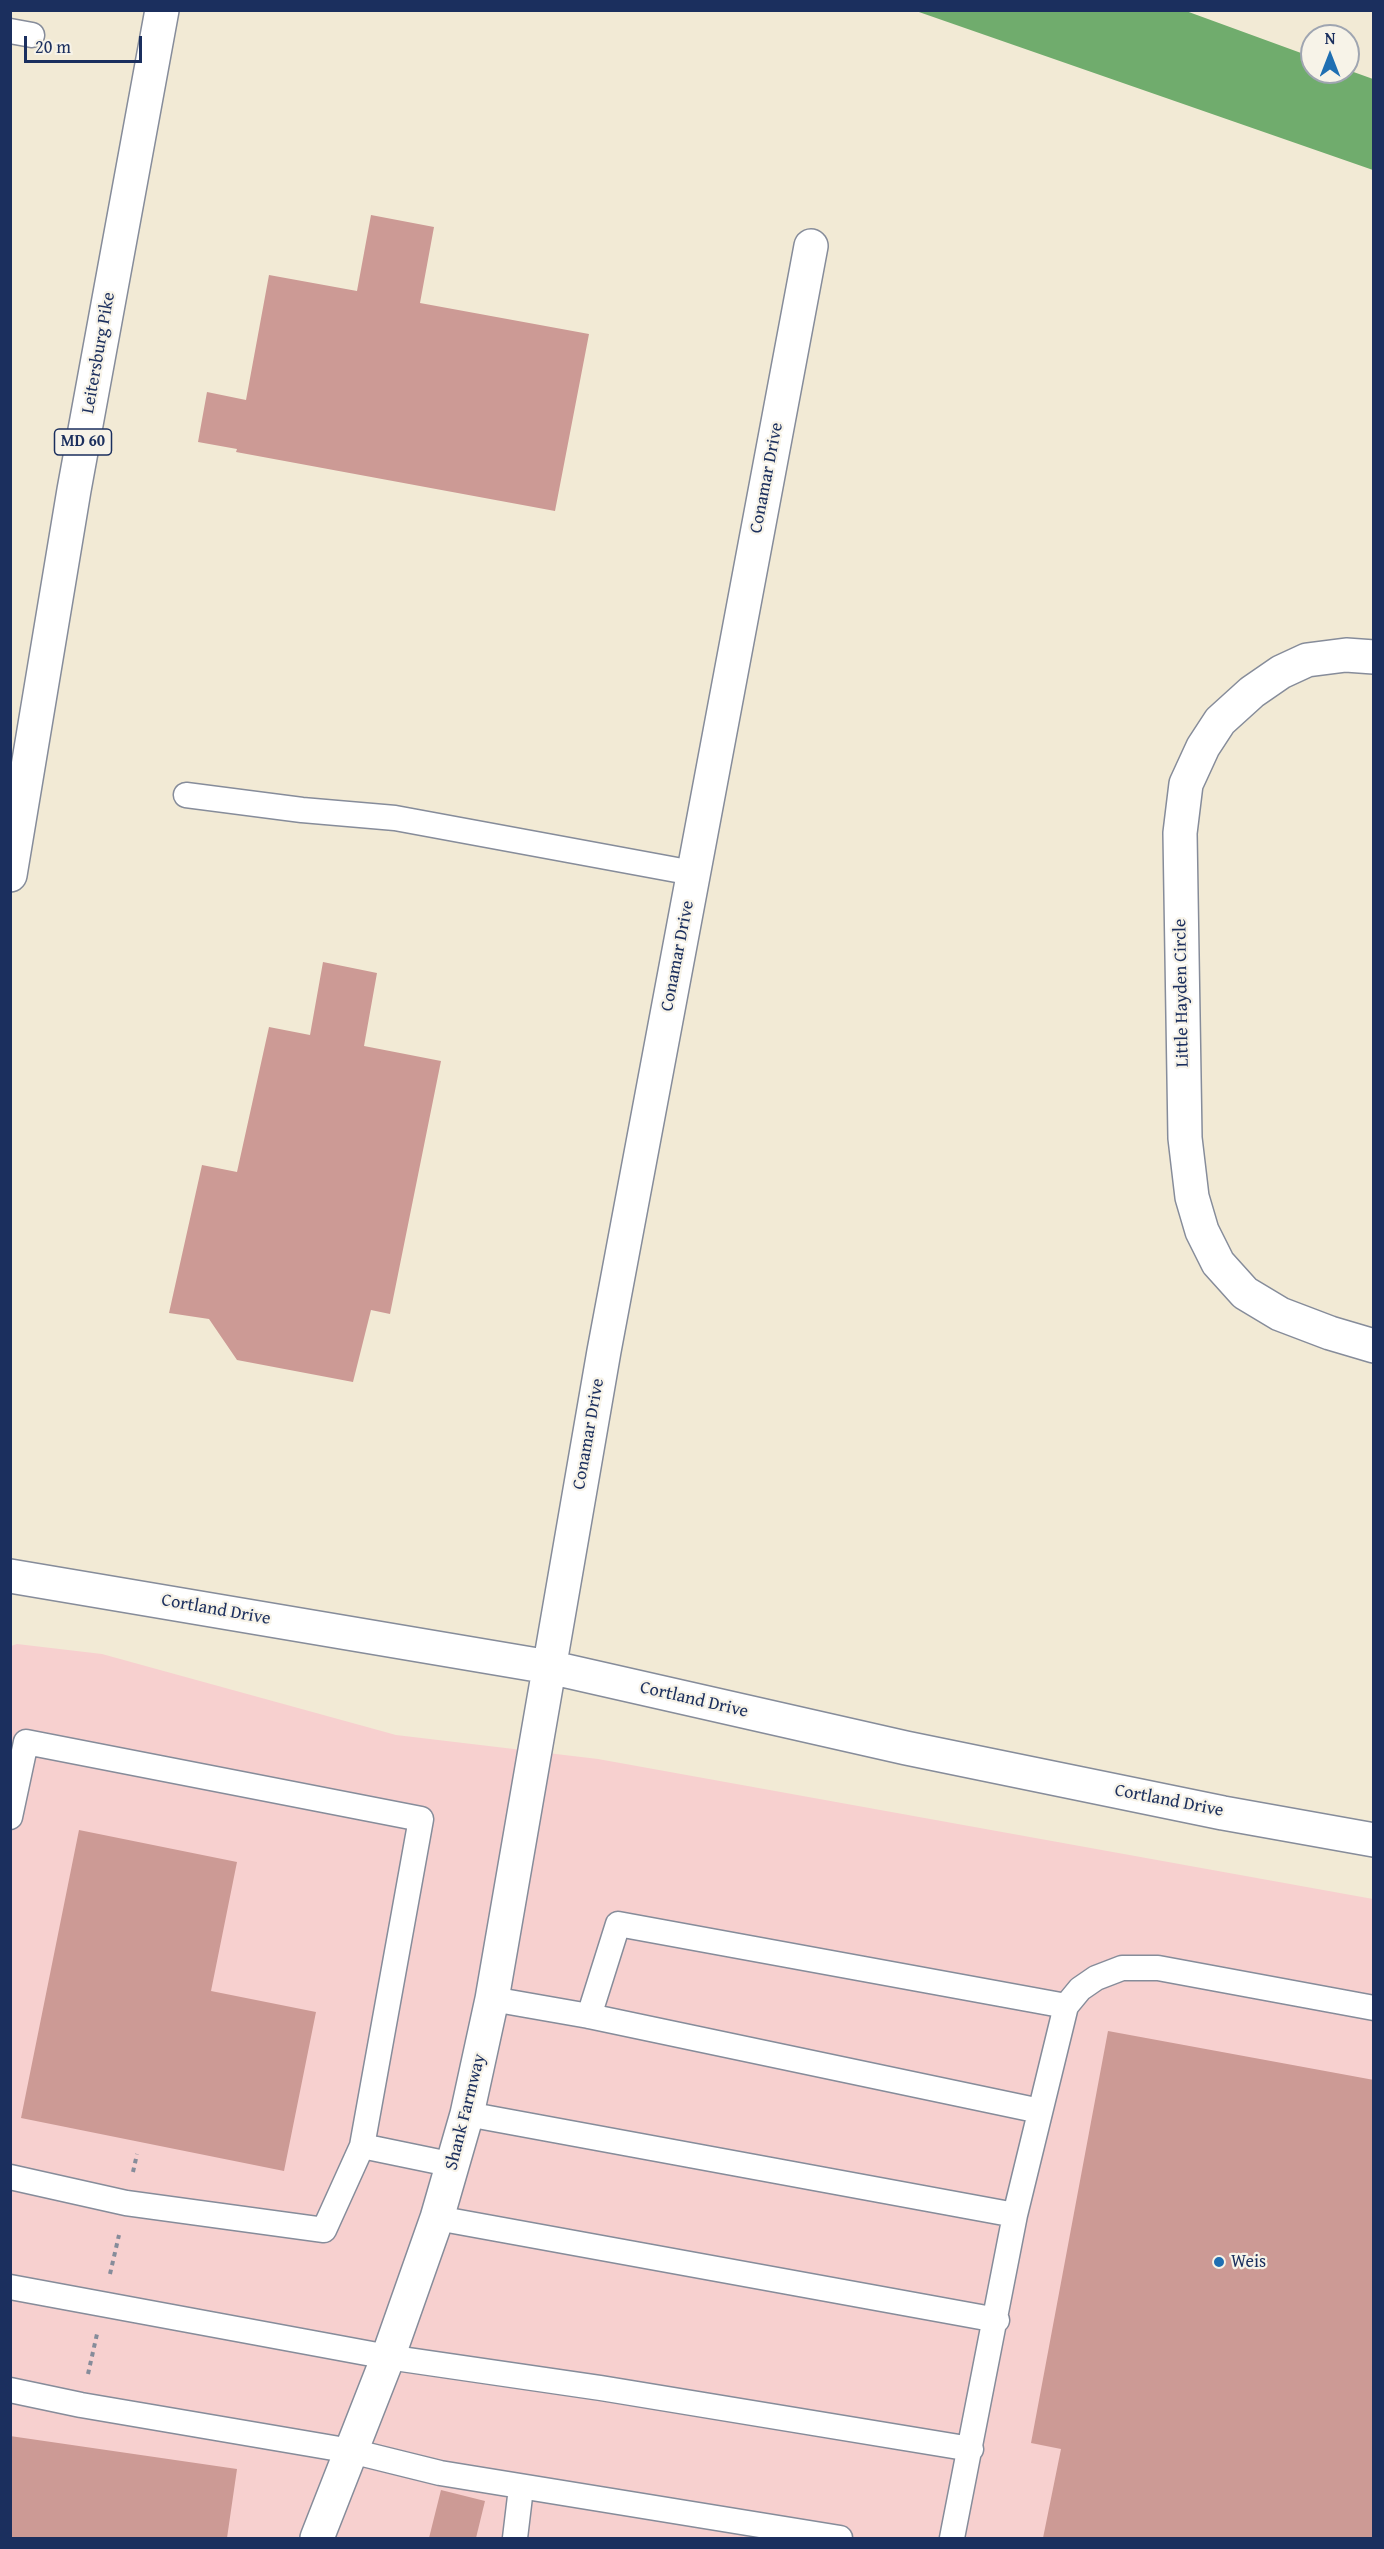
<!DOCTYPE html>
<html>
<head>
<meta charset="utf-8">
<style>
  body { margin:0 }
  #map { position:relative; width:1384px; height:2549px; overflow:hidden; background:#f2ead5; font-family:"Gentium Book Plus",serif }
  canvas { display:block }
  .frame { position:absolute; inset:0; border:12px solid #1b2f5e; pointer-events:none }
  .north { position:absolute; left:1300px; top:24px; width:60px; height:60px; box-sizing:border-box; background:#f7f3e8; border:2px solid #9fa5b1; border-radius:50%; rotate:0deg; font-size:16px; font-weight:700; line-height:24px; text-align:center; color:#1b2f5e }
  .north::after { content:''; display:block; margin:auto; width:21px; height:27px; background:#1f6fb2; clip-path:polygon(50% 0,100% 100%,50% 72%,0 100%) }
  .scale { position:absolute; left:24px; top:36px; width:118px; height:27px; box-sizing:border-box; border:3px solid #1b2f5e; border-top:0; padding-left:8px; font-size:18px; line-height:21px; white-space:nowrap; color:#1b2f5e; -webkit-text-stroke:4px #f7f3e8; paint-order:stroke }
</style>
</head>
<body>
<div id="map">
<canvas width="1384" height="2549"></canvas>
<div class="frame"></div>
<div class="north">N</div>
<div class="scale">20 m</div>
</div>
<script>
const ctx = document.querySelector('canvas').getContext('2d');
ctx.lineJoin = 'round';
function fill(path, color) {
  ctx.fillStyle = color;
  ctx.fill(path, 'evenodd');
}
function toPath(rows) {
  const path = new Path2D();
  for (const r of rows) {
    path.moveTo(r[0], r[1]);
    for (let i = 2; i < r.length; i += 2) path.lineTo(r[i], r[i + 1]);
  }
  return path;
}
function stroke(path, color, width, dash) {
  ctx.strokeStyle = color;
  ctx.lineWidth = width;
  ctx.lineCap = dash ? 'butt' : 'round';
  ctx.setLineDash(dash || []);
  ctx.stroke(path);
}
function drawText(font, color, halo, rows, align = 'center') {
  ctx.font = font + ' "Gentium Book Plus",serif';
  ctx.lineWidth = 4.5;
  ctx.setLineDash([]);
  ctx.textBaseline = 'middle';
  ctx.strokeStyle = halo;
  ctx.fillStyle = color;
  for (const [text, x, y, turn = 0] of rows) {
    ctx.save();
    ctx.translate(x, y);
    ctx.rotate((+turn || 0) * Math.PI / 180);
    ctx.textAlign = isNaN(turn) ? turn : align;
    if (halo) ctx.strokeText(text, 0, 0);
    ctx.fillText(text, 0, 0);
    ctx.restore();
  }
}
const built = toPath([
  [17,1644,102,1654,396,1735,598,1759,1373,1899,1373,2538,11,2538,11,1646]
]);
const forest = toPath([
  [916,11,1186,11,1312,57,1312,72,1348,72,1348,70,1373,79,1373,170]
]);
const building = toPath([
  [371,215,434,227,420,303,589,334,555,511,236,452,237,449,198,442,207,392,246,400,269,275,357,291],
  [323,962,377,973,364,1046,441,1061,390,1314,371,1310,353,1382,237,1360,209,1319,169,1313,202,1165,237,1172,269,1027,310,1035],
  [79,1830,237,1862,211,1991,316,2012,284,2171,21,2118],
  [1108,2031,1374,2080,1374,2538,1043,2538,1061,2449,1031,2443],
  [10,2436,237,2469,227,2538,10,2538],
  [441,2490,485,2501,476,2538,429,2538]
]);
const path = toPath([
  [133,2172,137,2154],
  [110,2274,119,2235],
  [88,2374,97,2334]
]);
const service = toPath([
  [10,31,32,35],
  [186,795,302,810,395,818,693,873],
  [10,1817,26,1742,421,1819,362,2146,324,2230,126,2203,10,2177],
  [492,1999,589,2016,1040,2111],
  [589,2016,618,1924,1066,2006],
  [467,2114,1015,2215],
  [362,2146,454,2165],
  [437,2218,997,2320],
  [10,2287,388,2357,601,2388,971,2449],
  [10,2390,81,2405,351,2451,440,2473,840,2538],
  [515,2538,521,2488],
  [952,2538,1015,2215,1066,2006,1080,1989,1096,1978,1122,1968,1158,1968,1374,2008]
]);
const minor = toPath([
  [1374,657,1346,655,1307,660,1281,672,1252,692,1220,721,1203,747,1186,784,1180,833,1185,1138,1192,1197,1202,1231,1218,1263,1245,1293,1280,1314,1330,1333,1374,1346],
  [10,1576,549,1667,906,1748,1223,1813,1374,1840],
  [317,2538,388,2357,437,2218,467,2114,492,1999,604,1351,811,246]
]);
const primary = toPath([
  [10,875,74,490,162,10]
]);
const markers = [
  [1219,2262,6,"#1f6fb2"]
];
const shields = [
  [83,442,57]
];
const shieldNames = [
  ["MD 60",83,442]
];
const streetNames = [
  ["Leitersburg Pike",99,353,-80],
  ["Conamar Drive",767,478,-79],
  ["Conamar Drive",678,956,-79],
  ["Little Hayden Circle",1182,993,-91],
  ["Conamar Drive",589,1434,-80],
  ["Cortland Drive",216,1610,10],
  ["Cortland Drive",694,1700,13],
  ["Cortland Drive",1169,1801,11],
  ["Shank Farmway",466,2112,-76]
];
const poiNames = [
  ["Weis",1231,2262]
];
fill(built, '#f7d0cf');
fill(forest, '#70ac6d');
fill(building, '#cc9a95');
stroke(service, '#868c9a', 27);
stroke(minor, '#868c9a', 36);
stroke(primary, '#868c9a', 36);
stroke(path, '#868c9a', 4, [4.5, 4.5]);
stroke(service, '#fff', 24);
stroke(minor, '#fff', 33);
stroke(primary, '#fff', 33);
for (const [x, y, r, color] of markers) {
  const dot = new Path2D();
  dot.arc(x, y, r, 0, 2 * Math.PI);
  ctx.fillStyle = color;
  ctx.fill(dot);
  stroke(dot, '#f7f3e8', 2);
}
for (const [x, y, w] of shields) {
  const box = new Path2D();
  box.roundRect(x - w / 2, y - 13, w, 26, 4.5);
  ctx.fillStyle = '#f7f3e8';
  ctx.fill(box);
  stroke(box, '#1b2f5e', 1.5);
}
drawText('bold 16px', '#1b2f5e', null, shieldNames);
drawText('18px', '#1b2f5e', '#f7f3e8', streetNames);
drawText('18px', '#1b2f5e', '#f7f3e8', poiNames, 'left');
</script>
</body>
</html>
